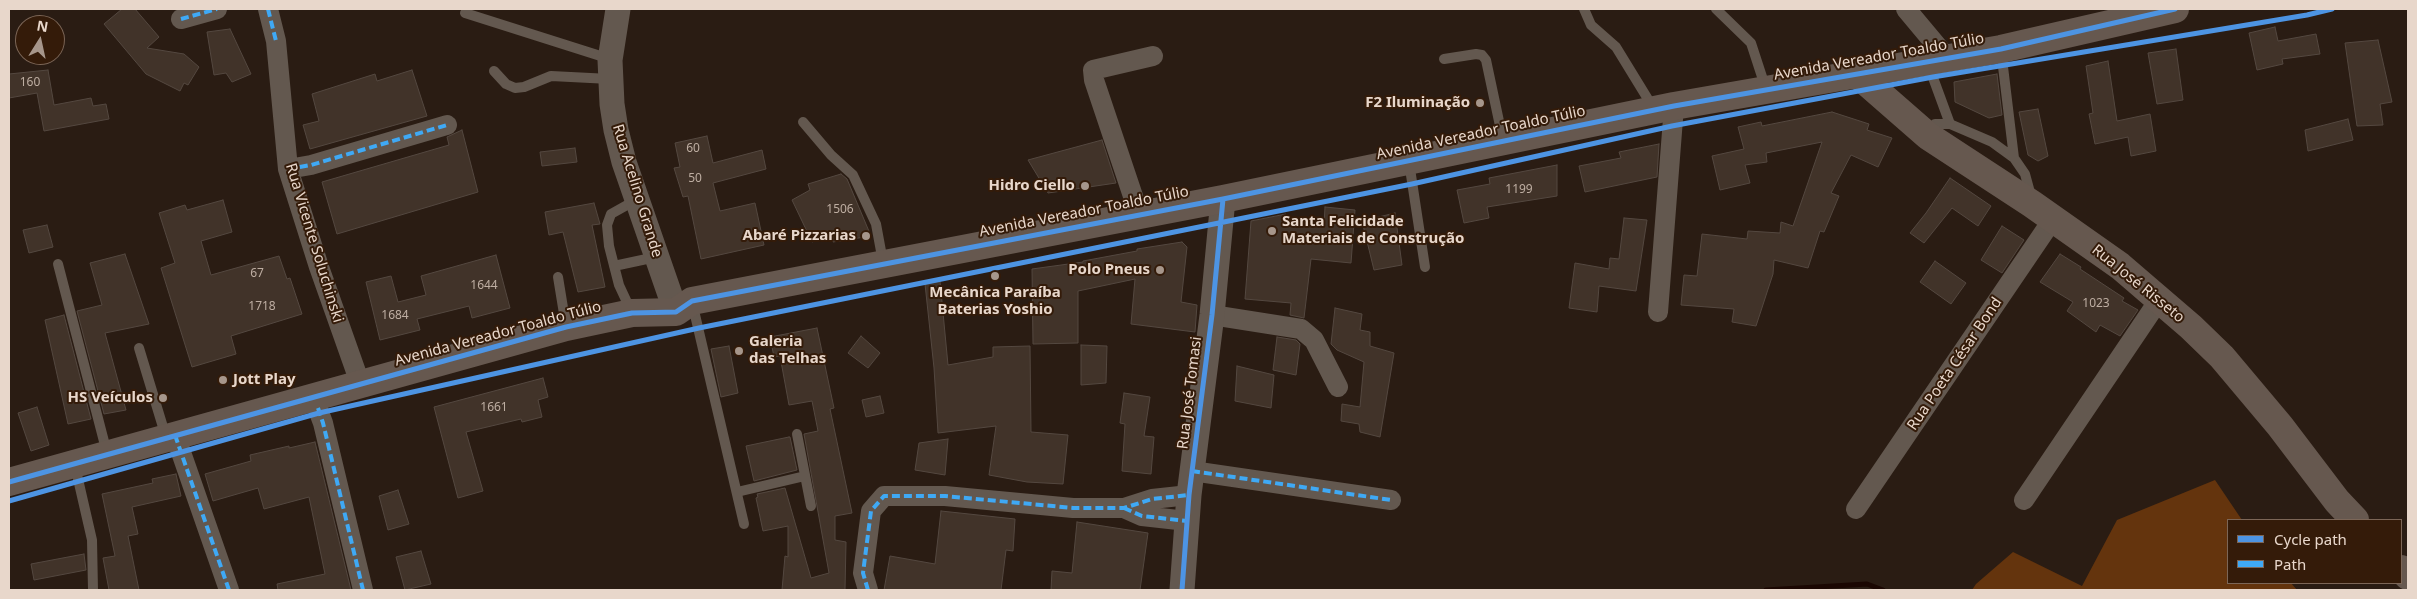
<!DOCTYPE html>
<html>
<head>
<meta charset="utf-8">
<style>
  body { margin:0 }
  #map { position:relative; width:2417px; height:599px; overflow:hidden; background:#2a1c13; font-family:"Noto Sans",sans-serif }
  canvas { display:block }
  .frame { position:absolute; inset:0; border:10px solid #e8d7cb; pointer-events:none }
  .legend { position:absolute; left:2227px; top:519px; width:175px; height:65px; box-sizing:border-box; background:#341b09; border:1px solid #7c6657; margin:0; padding:6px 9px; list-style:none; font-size:15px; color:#e8d7cb }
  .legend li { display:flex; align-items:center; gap:10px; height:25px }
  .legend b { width:25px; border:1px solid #7c6657 }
  .north { position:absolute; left:15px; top:15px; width:50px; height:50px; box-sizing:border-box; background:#341b09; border:1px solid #7c6657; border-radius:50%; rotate:10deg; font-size:14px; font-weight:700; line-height:20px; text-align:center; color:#e8d7cb }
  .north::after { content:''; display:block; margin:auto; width:18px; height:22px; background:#a6968b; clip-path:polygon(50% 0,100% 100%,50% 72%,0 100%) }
</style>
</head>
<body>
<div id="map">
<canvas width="2417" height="599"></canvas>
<div class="frame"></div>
<ul class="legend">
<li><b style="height:6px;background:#4d94e3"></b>Cycle path</li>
<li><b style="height:6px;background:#3fa9f5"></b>Path</li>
</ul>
<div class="north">N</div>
</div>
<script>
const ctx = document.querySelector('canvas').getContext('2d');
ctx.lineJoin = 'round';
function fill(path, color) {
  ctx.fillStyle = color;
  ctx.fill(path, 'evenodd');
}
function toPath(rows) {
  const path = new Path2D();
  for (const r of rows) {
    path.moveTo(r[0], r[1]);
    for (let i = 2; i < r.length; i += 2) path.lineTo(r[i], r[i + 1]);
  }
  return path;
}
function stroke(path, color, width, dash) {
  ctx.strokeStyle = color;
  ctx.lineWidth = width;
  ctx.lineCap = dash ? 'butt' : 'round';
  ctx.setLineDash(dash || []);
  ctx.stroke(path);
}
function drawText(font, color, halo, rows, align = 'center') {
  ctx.font = font + ' "Noto Sans",sans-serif';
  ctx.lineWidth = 4;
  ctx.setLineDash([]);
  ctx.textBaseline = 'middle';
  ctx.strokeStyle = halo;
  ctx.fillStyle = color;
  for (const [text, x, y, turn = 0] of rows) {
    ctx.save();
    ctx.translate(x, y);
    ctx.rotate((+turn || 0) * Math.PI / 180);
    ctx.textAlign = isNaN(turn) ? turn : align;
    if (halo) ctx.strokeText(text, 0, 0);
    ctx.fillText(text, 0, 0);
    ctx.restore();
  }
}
const green = toPath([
  [2215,480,2242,520,2228,520,2228,583,2291,583,2297,590,1972,590,1976,584,2013,552,2082,586,2117,520]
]);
const stream = toPath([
  [1766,590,1867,584,1883,590]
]);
const building = toPath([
  [122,9,135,9,159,37,147,48,184,54,199,67,188,85,184,83,180,91,146,74,104,24,122,9],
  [2275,27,2278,41,2316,34,2320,54,2282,59,2283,64,2257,70,2249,33,2275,27],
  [230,29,251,74,232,82,226,73,214,75,207,32,230,29],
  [2378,40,2392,102,2380,104,2383,125,2357,126,2345,43,2378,40],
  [2176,49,2183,100,2157,104,2148,53,2176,49],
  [2108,61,2117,121,2150,114,2156,151,2131,156,2128,137,2095,144,2089,114,2093,113,2086,66,2108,61],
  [48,70,54,105,91,98,93,106,106,104,109,119,44,131,37,93,9,98,9,74,48,70],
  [412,70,427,116,310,149,303,125,319,121,312,94,375,74,377,81,412,70],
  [1997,74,2002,115,1989,118,1955,102,1954,82,1997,74],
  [2038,109,2048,156,2038,161,2028,155,2019,112,2038,109],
  [1832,112,1869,124,1867,130,1892,138,1878,167,1851,155,1831,193,1839,196,1824,232,1820,231,1808,268,1774,260,1773,274,1756,326,1732,322,1734,309,1681,305,1684,275,1697,276,1702,234,1747,239,1748,231,1780,233,1781,222,1793,226,1822,142,1766,153,1767,162,1745,165,1750,183,1720,190,1712,156,1744,149,1738,127,1761,122,1762,126,1832,112],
  [2348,119,2353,140,2308,151,2305,130,2348,119],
  [462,130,478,192,337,234,322,182,449,145,447,137,462,130],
  [707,136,713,163,762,150,766,169,713,183,720,211,755,203,764,245,701,259,688,196,683,197,674,168,680,167,675,143,707,136],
  [1102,140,1116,183,1048,193,1028,160,1102,140],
  [1659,144,1657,177,1585,192,1579,166,1621,158,1619,152,1659,144],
  [575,148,577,162,542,166,540,152,575,148],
  [1557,165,1557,196,1487,207,1489,218,1464,223,1457,190,1490,184,1489,178,1557,165],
  [841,174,847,179,871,236,833,242,829,234,812,242,792,200,810,190,808,184,841,174],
  [1950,178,1991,206,1978,226,1952,208,1924,243,1910,233,1926,213,1950,178],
  [223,200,232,232,201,241,211,275,279,256,287,279,290,278,302,314,231,336,236,354,192,367,161,268,175,263,159,213,185,205,187,210,223,200],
  [594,203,600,224,592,225,605,287,578,292,563,232,549,235,545,212,594,203],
  [1325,207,1355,210,1351,263,1311,259,1304,318,1290,315,1291,303,1245,299,1251,221,1286,214,1285,221,1324,225,1325,207],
  [1395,213,1402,265,1374,270,1362,221,1395,213],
  [1624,218,1647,220,1636,291,1599,286,1597,312,1569,308,1575,263,1609,269,1610,258,1619,259,1624,218],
  [47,225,53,247,29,253,23,230,47,225],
  [2002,226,2024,240,2002,273,1981,260,2002,226],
  [1182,242,1187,247,1181,302,1197,305,1195,332,1131,324,1135,279,1078,291,1078,343,1033,344,1032,269,1083,262,1083,261,1137,251,1137,249,1182,242],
  [125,254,149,324,105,333,126,410,104,414,77,311,102,305,90,263,125,254],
  [2060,254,2081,267,2080,269,2124,298,2122,301,2138,310,2120,336,2100,325,2096,332,2067,311,2073,302,2040,282,2060,254],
  [496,255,510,308,472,318,469,306,417,319,420,330,380,340,366,282,391,276,398,302,426,295,421,276,496,255],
  [1935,261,1966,283,1951,304,1920,282,1935,261],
  [940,281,948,365,993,357,993,347,1030,346,1031,432,1068,435,1063,484,1027,482,989,475,996,426,938,433,934,368,925,284,940,281],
  [1335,308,1362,314,1360,330,1370,332,1370,346,1394,353,1380,437,1360,432,1359,424,1341,421,1342,404,1360,407,1364,362,1337,350,1331,344,1335,308],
  [64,315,91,419,68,424,45,320,64,315],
  [817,328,834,408,830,409,852,513,835,516,835,540,846,542,845,590,782,590,785,556,788,557,788,526,763,531,756,498,758,497,757,494,785,488,811,578,829,573,804,434,818,431,812,401,789,405,780,356,774,357,770,337,817,328],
  [861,336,880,353,868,368,848,353,861,336],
  [1277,337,1296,340,1300,344,1296,375,1273,370,1277,337],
  [1081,345,1107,346,1106,383,1081,385,1081,345],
  [729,346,738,393,721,397,711,349,729,346],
  [1237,366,1274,375,1271,408,1235,401,1237,366],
  [543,378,548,397,538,400,542,417,522,422,521,419,466,432,483,491,458,498,434,407,543,378],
  [1124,393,1150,397,1144,436,1154,437,1151,474,1122,471,1125,424,1120,423,1124,393],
  [880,396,884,413,866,417,862,400,880,396],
  [37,407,49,445,31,451,18,413,37,407],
  [789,437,790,437,797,470,754,481,746,446,789,437],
  [948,439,945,475,915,470,919,443,948,439],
  [315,442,351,590,278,590,277,584,325,574,309,497,264,509,258,488,213,501,205,474,251,461,250,455,289,446,289,448,315,442],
  [176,474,181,496,132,507,138,534,128,536,139,590,109,590,103,558,115,556,102,494,153,483,152,479,176,474],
  [398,490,409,524,388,530,379,496,398,490],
  [941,511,1015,519,1013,551,1006,550,1001,590,884,590,890,556,935,564,941,511],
  [1077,522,1148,533,1140,590,1051,590,1052,571,1072,573,1077,522],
  [421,551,431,584,405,590,396,557,421,551],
  [84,554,86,570,34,580,31,564,84,554]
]);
const service = toPath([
  [1584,9,1591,25,1616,47,1654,109],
  [1716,9,1751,43,1766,89],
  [465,13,610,59],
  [2001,50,2014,158],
  [1444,59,1476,54,1482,55,1486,60,1503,140],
  [1928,64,1950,124],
  [494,71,506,84,515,88,524,87,551,76,610,79],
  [803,122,831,155,853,175,876,224,883,262],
  [1928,135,1935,124,1950,124,1992,142,2014,158,2025,174,2031,196],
  [1409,162,1425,267],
  [58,264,107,453],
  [614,266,656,257],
  [558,277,566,326],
  [692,302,744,524],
  [632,313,619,285,609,246,607,225,611,214,636,200],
  [139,348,166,437],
  [797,434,811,506],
  [75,466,92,540,93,590],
  [737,492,805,476]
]);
const minor = toPath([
  [268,9,276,41,288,169,319,267,360,383],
  [1906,9,1947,58],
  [181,19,217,9],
  [288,169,311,165,447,125],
  [1139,214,1094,80,1093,70,1153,56],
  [1658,312,1674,106],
  [1212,315,1301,329,1314,340,1338,387],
  [313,396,323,423,363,590],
  [175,435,229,590],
  [1192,471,1391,500],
  [2024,500,2159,300],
  [1124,508,1142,516,1187,521],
  [1856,509,2053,219],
  [868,590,863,573,871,511,884,496,945,496,1073,508,1124,508,1152,499,1189,495]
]);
const tertiary = toPath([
  [618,9,610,60,612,104,616,130,624,162,676,312],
  [1182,590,1189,495,1212,315,1223,199]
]);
const secondary = toPath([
  [1857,74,1928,136,2032,204,2120,266,2191,327,2222,357,2280,426,2337,501,2355,520],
  [9,482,566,327,632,313,676,312,692,301,1223,199,1674,106,2001,49,2175,9],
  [2401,569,2408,576]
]);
const quiet = toPath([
  [268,9,276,41],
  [181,19,217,9],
  [288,169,311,165,447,125],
  [318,408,323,423,363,590],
  [175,435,229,590],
  [1192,471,1391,500],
  [1124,508,1142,516,1187,521],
  [868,590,863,573,871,511,884,496,945,496,1073,508,1124,508,1152,499,1189,495]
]);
const cycleway = toPath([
  [9,482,566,327,632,313,676,312,692,301,1223,199,1674,106,2001,49,2175,9],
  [9,501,319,413,699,328,1412,184,1672,126,1933,77,2307,15,2332,9],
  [1182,590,1189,495,1212,315,1223,199]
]);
const markers = [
  [1480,103,5,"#a6968b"],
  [1085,186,5,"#a6968b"],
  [1272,231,5,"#a6968b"],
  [866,236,5,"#a6968b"],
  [1160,270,5,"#a6968b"],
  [995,276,5,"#a6968b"],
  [739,351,5,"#a6968b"],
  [223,380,5,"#a6968b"],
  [163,398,5,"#a6968b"]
];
const numberNames = [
  ["160",30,83],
  ["60",693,149],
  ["50",695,179],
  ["1199",1519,190],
  ["1506",840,210],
  ["67",257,274],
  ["1644",484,286],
  ["1023",2096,304],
  ["1718",262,307],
  ["1684",395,316],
  ["1661",494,408]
];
const streetNames = [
  ["Avenida Vereador Toaldo Túlio",1879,57,-10],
  ["Avenida Vereador Toaldo Túlio",1481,133,-12],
  ["Rua Acelino Grande",637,191,73],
  ["Avenida Vereador Toaldo Túlio",1084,212,-11],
  ["Rua Vicente Soluchinski",314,243,73],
  ["Rua José Risseto",2138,284,39],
  ["Avenida Vereador Toaldo Túlio",498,334,-15],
  ["Rua Poeta César Bond",1955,364,-56],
  ["Rua José Tomasi",1190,393,-83]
];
const poiNames = [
  ["F2 Iluminação",1470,103],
  ["Hidro Ciello",1075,186],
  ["Santa Felicidade",1282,222,"left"],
  ["Materiais de Construção",1282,239,"left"],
  ["Abaré Pizzarias",856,236],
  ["Polo Pneus",1150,270],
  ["Mecânica Paraíba",995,293,"center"],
  ["Baterias Yoshio",995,310,"center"],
  ["Galeria",749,342,"left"],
  ["das Telhas",749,359,"left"],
  ["Jott Play",233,380,"left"],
  ["HS Veículos",153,398]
];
fill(green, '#64340d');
stroke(stream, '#1b0702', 5);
fill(building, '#413329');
stroke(building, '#544840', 1);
stroke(service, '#63584f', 10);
stroke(minor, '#63584f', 20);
stroke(tertiary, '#63584f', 25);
stroke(secondary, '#66584f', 28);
stroke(quiet, '#3fa9f5', 4, [8, 4]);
stroke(cycleway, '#4d94e3', 5);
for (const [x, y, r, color] of markers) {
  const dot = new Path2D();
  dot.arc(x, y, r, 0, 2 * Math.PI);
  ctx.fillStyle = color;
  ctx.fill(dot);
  stroke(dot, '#341b09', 2);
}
drawText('12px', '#beaea2', null, numberNames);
drawText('15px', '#e8d7cb', '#341b09', streetNames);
drawText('bold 15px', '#e8d7cb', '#341b09', poiNames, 'right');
</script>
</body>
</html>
